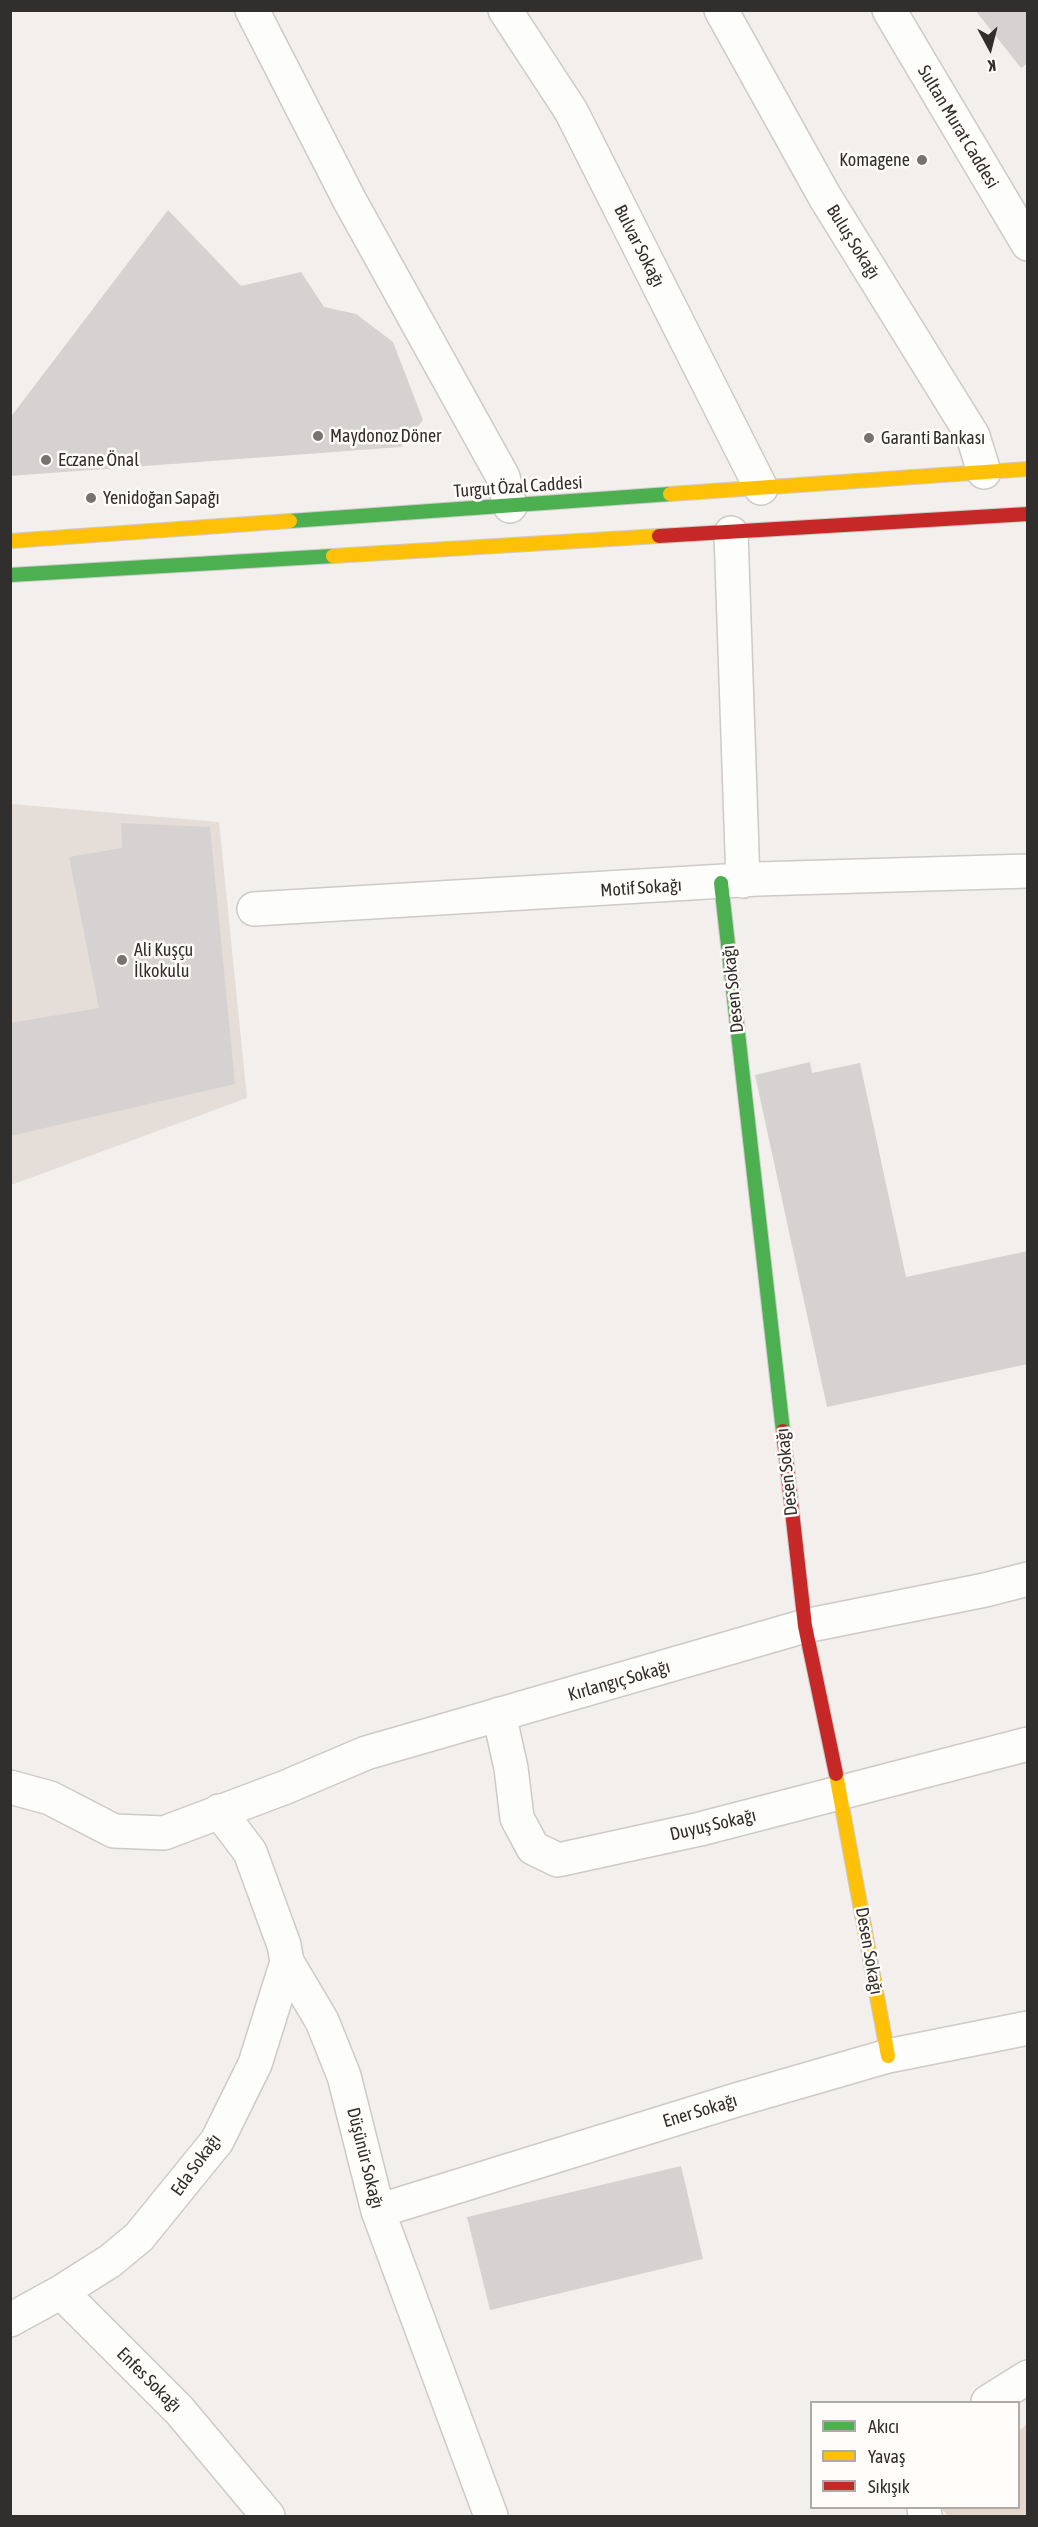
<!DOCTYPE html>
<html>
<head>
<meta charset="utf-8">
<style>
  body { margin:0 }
  #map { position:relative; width:1038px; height:2527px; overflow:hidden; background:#f2efec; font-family:"Asap Condensed",sans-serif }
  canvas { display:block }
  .frame { position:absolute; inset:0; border:12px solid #312f2d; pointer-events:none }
  .legend { position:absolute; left:810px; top:2401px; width:210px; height:108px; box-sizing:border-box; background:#fffcfa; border:2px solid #adaaa8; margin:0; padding:8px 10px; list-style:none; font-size:18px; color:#312f2d }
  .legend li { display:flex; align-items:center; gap:12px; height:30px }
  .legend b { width:30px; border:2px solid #adaaa8 }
  .north { position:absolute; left:960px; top:18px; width:60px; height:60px; -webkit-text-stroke:4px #fffcfa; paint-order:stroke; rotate:173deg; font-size:16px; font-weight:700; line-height:24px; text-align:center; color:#312f2d }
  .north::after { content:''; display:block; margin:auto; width:21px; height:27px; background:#312f2d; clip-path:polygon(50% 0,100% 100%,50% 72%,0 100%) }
</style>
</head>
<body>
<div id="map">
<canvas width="1038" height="2527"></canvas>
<div class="frame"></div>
<ul class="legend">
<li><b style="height:8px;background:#4caf50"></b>Akıcı</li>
<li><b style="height:8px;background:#ffc107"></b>Yavaş</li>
<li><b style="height:8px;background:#c62828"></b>Sıkışık</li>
</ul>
<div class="north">K</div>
</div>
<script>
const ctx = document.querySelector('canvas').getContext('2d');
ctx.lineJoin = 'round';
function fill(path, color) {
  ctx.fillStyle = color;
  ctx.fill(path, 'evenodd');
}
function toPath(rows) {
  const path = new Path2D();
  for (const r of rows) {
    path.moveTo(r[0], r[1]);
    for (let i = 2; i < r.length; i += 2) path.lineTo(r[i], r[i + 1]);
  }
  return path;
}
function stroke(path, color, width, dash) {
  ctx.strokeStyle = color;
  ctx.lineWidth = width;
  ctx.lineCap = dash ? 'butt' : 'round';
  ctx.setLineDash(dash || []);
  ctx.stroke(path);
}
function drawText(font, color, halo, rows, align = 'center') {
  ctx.font = font + ' "Asap Condensed",sans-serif';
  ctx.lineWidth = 5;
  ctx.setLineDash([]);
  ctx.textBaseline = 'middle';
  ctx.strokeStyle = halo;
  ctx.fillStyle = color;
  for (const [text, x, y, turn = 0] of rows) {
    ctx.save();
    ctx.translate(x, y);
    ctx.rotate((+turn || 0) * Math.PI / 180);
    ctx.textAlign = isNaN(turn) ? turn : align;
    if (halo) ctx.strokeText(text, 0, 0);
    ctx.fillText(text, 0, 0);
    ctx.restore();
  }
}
const built = toPath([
  [11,804,219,822,247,1098,11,1185]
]);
const green = toPath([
  [1027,2424,1027,2516,948,2516,941,2508,1018,2508,1019,2431]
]);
const building = toPath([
  [975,10,1028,10,1028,63,1021,68],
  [168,210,241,286,301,272,324,307,356,314,393,342,423,420,401,447,10,476,10,418],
  [121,823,210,827,235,1084,10,1136,10,1023,99,1008,69,857,122,848],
  [810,1062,812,1073,860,1063,906,1277,1028,1251,1028,1364,827,1407,755,1075],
  [681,2166,703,2259,490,2310,467,2217]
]);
const street = toPath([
  [252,10,350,201,503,477,510,506],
  [505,10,571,111,761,488],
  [721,10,825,197,973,436,984,472],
  [889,10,1028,244],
  [731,533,743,881],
  [254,909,758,879,1028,871],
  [499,1714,511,1768,517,1818,533,1848,558,1860,700,1829,1028,1744],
  [10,1787,50,1798,114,1831,164,1833,286,1787,366,1753,805,1626,985,1590,1028,1579],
  [219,1811,250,1852,284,1945,287,1962,322,2021,344,2076,378,2211,491,2516],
  [378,2211,736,2100,888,2056,1028,2028],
  [61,2292,110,2261,139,2237,217,2141,255,2064,287,1962],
  [10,2320,61,2292,180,2411,268,2516],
  [988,2402,1028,2377],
  [924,2508,925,2516]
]);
const fast = toPath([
  [290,521,670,494],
  [10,575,333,556],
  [721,883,783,1431]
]);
const slow = toPath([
  [670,494,1028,469],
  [10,541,290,521],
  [333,556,659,536],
  [836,1774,888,2056]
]);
const jam = toPath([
  [659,536,1028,514],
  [783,1431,805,1626,836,1774]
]);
const markers = [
  [922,160,6,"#757270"],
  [318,436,6,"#757270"],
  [869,438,6,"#757270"],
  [46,460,6,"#757270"],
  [91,498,6,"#757270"],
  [122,960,6,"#757270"]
];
const streetNames = [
  ["Sultan Murat Caddesi",958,127,59],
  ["Buluş Sokağı",853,242,58],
  ["Bulvar Sokağı",639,246,63],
  ["Turgut Özal Caddesi",518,487,-4],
  ["Motif Sokağı",641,888,-4],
  ["Desen Sokağı",733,989,-96],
  ["Desen Sokağı",787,1472,-96],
  ["Kırlangıç Sokağı",619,1681,-16],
  ["Duyuş Sokağı",713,1825,-13],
  ["Desen Sokağı",869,1951,80],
  ["Ener Sokağı",700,2111,-17],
  ["Düşünür Sokağı",365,2158,76],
  ["Eda Sokağı",196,2165,-54],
  ["Enfes Sokağı",149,2380,45]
];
const poiNames = [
  ["Komagene",910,160,"right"],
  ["Maydonoz Döner",330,436],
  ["Garanti Bankası",881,438],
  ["Eczane Önal",58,460],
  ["Yenidoğan Sapağı",103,498],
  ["Ali Kuşçu",134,950],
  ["İlkokulu",134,971]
];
fill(built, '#e5ded8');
fill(green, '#e6d7cc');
fill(building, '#d5d2d1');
stroke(street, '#cdcac8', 36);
stroke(fast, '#cdcac8', 16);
stroke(slow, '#cdcac8', 16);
stroke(jam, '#cdcac8', 16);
stroke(street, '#fdfdfc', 33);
stroke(fast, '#4caf50', 14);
stroke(slow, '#ffc107', 14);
stroke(jam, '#c62828', 14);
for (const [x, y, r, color] of markers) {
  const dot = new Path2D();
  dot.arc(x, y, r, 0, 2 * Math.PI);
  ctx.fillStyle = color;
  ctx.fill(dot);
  stroke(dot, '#fffcfa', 2);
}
drawText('18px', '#312f2d', '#fffcfa', streetNames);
drawText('18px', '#312f2d', '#fffcfa', poiNames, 'left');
</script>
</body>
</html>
